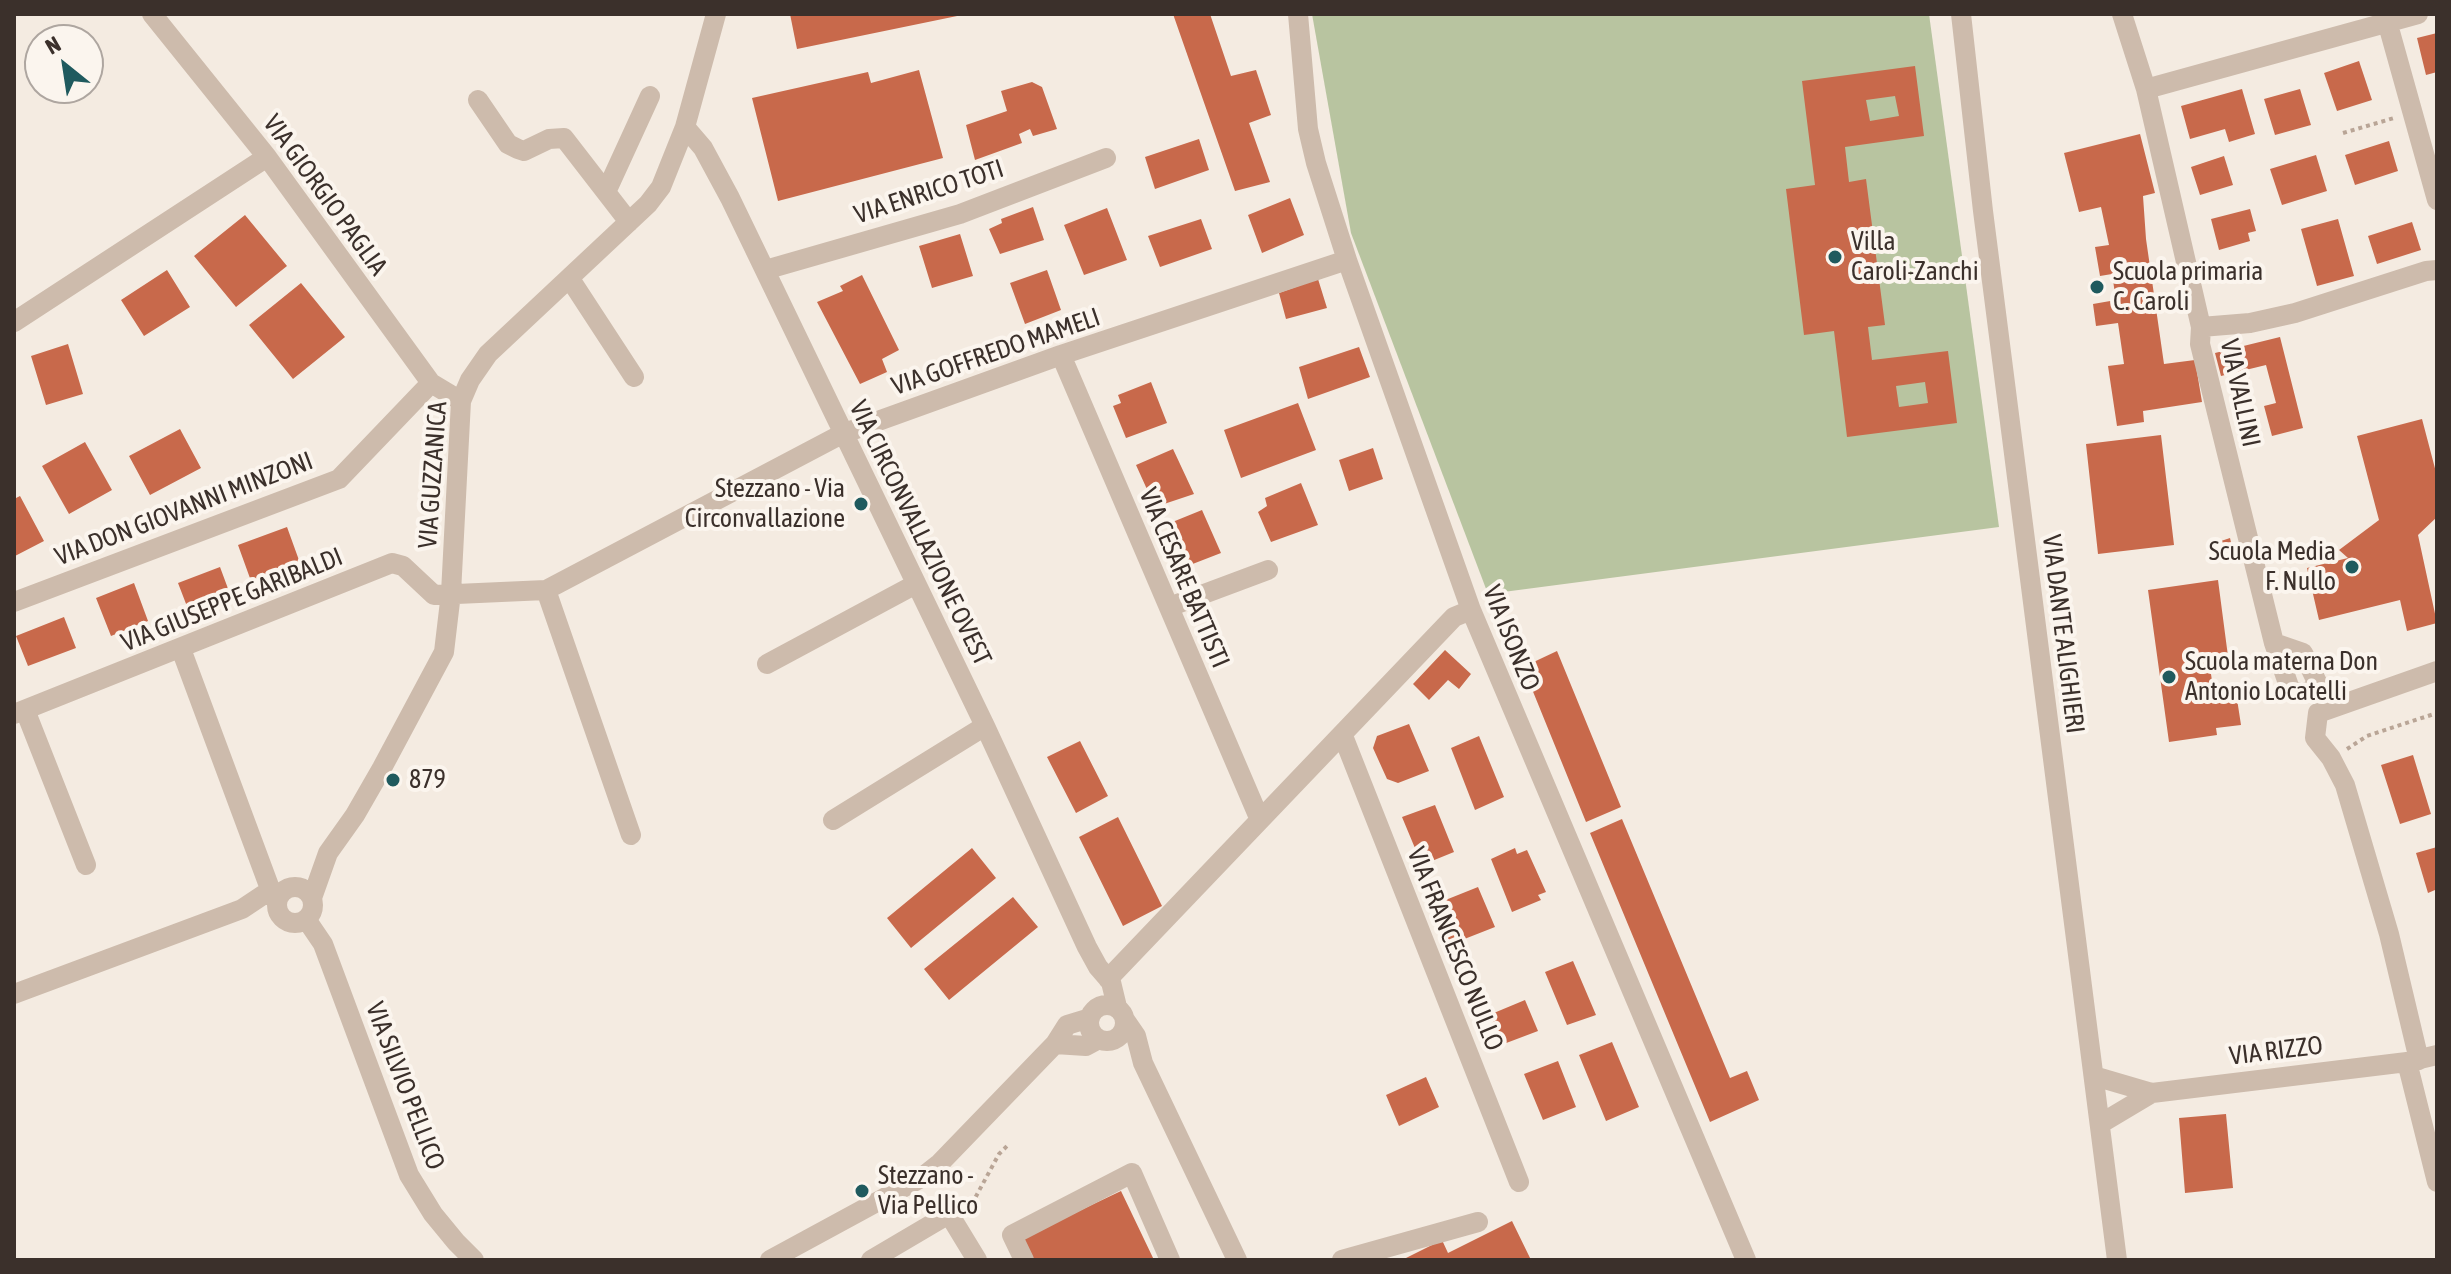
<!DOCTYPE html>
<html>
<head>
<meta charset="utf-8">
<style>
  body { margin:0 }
  #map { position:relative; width:2451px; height:1274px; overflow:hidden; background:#f4ebe1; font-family:"Asap Condensed",sans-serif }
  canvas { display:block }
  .frame { position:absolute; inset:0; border:16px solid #3b302b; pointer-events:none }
  .north { position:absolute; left:24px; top:24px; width:80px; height:80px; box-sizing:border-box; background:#fbf5ee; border:2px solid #aea6a0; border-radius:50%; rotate:330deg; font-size:22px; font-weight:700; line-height:32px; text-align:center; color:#3b302b }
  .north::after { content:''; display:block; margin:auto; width:28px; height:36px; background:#1f5a5e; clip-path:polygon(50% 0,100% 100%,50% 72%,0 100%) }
</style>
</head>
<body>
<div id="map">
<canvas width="2451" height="1274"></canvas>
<div class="frame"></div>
<div class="north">N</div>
</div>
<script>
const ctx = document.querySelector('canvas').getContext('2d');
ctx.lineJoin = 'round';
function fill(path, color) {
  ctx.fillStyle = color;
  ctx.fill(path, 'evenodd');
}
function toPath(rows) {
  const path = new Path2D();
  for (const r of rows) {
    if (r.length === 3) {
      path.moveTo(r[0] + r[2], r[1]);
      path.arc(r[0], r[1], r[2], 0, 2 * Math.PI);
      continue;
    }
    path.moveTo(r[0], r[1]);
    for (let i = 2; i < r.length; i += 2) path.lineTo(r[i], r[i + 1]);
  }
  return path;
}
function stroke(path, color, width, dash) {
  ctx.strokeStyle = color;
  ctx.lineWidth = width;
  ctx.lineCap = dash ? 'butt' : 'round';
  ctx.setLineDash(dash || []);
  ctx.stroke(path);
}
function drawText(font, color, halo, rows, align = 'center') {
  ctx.font = font + ' "Asap Condensed",sans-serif';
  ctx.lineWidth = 8;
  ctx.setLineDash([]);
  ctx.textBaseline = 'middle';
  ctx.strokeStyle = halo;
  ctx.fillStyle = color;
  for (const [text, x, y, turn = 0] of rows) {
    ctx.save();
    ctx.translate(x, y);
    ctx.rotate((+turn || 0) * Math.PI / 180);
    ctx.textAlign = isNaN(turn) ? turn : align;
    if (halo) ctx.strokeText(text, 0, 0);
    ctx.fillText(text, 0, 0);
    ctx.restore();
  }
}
const green = toPath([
  [1312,14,1929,14,1999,527,1488,594,1351,233]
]);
const building = toPath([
  [790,14,962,14,962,15,797,49],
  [1173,14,1210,14,1231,76,1256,70,1271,115,1249,123,1270,182,1235,191],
  [2437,33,2437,72,2426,75,2417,38],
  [2359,61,2372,100,2337,111,2324,73],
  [1915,66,1924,136,1845,147,1849,182,1866,179,1885,325,1868,327,1872,360,1948,351,1957,423,1847,437,1834,331,1804,335,1786,189,1815,185,1802,81],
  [1895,96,1899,116,1870,121,1866,100],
  [1925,382,1928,403,1899,407,1896,386],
  [919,70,943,158,778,201,752,98,868,72,871,83],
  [1032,82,1042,87,1057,129,1033,136,1030,129,1019,134,1022,143,975,160,966,125,1007,111,1001,91],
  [2242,89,2255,134,2229,142,2225,129,2190,139,2181,106],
  [2300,89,2311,125,2275,135,2264,99],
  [2140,134,2155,193,2143,196,2146,239,2164,364,2195,360,2202,402,2143,411,2144,422,2117,426,2108,366,2124,364,2118,323,2096,326,2093,304,2116,300,2112,274,2100,276,2095,247,2109,245,2101,207,2079,212,2064,153],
  [1199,139,1209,170,1155,189,1145,157],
  [2389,141,2398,171,2355,185,2345,155],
  [2316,155,2327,191,2282,205,2270,169],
  [2224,156,2233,185,2200,195,2191,167],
  [1290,198,1304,235,1262,253,1248,215],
  [1033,207,1044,240,1000,254,989,229,1002,223,1001,219],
  [1107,208,1127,260,1084,275,1064,225],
  [2250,209,2256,231,2248,233,2250,241,2219,250,2211,219],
  [245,215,287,266,236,307,194,256],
  [1201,219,1212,249,1160,267,1148,236],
  [2338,219,2354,276,2317,286,2301,229],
  [2412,222,2421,250,2377,264,2368,236],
  [960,234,973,276,932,288,919,246],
  [167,270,190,307,144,336,121,300],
  [1047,270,1061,310,1025,324,1010,283],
  [862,275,899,350,882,359,887,372,860,384,817,302,843,291,840,286],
  [1318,279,1327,308,1286,319,1279,293],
  [301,283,345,337,293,379,249,325],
  [2280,337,2303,428,2272,436,2264,406,2276,403,2266,365,2221,376,2215,353],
  [68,344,83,394,46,405,31,356],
  [1359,347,1370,377,1308,399,1299,367],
  [1151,382,1167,423,1126,438,1113,406,1121,403,1118,395],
  [1298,403,1316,450,1241,478,1224,430],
  [2422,419,2437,476,2437,517,2418,535,2437,623,2407,631,2400,600,2319,620,2307,568,2348,558,2339,550,2379,520,2357,436],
  [180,429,201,468,150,495,129,456],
  [2161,435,2174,545,2098,554,2086,444],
  [85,442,112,490,69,514,42,466],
  [1373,448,1383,479,1349,491,1339,460],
  [1173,449,1194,494,1155,507,1136,465],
  [1301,483,1318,525,1271,542,1258,512,1267,506,1265,498],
  [20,496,44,541,15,556,14,499],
  [1202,510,1221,553,1190,565,1170,523],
  [287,527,300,563,251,581,238,545],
  [2230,538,2233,551,2216,557,2212,544],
  [220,567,230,594,188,609,178,583],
  [2218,580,2229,664,2210,667,2215,702,2237,699,2241,725,2216,728,2217,735,2169,742,2148,590],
  [134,583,148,621,111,636,96,598],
  [64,617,76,648,28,666,16,636],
  [1445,650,1471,674,1459,689,1448,680,1429,700,1413,684],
  [1557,651,1621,807,1586,822,1523,667],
  [1409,724,1429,771,1398,783,1387,779,1373,748,1377,736],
  [1479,736,1504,797,1475,810,1451,748],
  [1080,741,1108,796,1076,813,1047,757],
  [2413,755,2431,814,2400,824,2381,765],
  [1435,805,1454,852,1422,865,1402,817],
  [1118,817,1162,906,1123,926,1079,837],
  [1622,819,1730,1078,1747,1071,1759,1100,1710,1122,1590,833],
  [2437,847,2437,896,2436,896,2435,890,2428,893,2416,853],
  [972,848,996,878,911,948,887,918],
  [1515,848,1517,854,1527,850,1546,892,1538,895,1541,900,1512,912,1491,859],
  [1478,887,1495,927,1444,947,1432,912,1441,909,1438,903],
  [1013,897,1038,927,949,1000,924,969],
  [1573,961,1596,1015,1567,1025,1545,972],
  [1525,1000,1538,1031,1501,1045,1489,1015],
  [1612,1042,1639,1107,1606,1121,1579,1055],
  [1558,1061,1576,1107,1543,1120,1524,1074],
  [1426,1077,1439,1107,1399,1126,1386,1095],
  [2226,1114,2233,1188,2185,1193,2179,1118],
  [1121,1191,1154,1260,1032,1260,1022,1238],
  [1512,1221,1531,1260,1402,1260,1442,1240,1448,1253]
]);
const path = toPath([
  [2343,133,2394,118],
  [2347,749,2367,736,2437,713],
  [968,1211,999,1154,1009,1144]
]);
const minor = toPath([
  [152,14,267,157,431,383,461,401],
  [1298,14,1308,129,1316,163,1347,260,1471,610,1746,1260],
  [1961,14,1983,211,2117,1260],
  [2122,14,2146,89,2201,327,2200,344,2274,643,2291,692,2310,692,2317,682,2303,653,2274,643],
  [2385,14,2437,200],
  [2146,89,2418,14],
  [478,100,508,144,518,149,524,151,549,139,564,138,629,222],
  [685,127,703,148,730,198,985,726,1087,947,1098,967,1111,982,1117,1007],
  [606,192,650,96],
  [765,270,960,214,1106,158],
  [570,279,634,377],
  [14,322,267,157],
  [2201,327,2250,323,2295,313,2426,271,2437,270],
  [1061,355,1260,820],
  [546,590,631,835],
  [14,602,339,479,431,383],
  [1169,607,1268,570],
  [181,649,272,894],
  [767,664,916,584],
  [25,710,86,865],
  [14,714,392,563,403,566,434,595,546,590,842,434,1061,355,1347,260],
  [1343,736,1519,1182],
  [833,820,985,726],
  [295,905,18],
  [312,898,328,853,355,815,382,768,444,652,451,593,461,401,470,380,488,354,648,204,661,187,685,127,716,14],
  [306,919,323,944,409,1175,433,1214,456,1242,474,1260],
  [1108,979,1454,617,1471,610],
  [14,994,242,909,263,895,280,894],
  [1107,1023,18],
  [1125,1020,1136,1036,1143,1063,1237,1260],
  [1055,1044,1086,1046,1099,1039],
  [2419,1060,2389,934,2345,785,2331,758,2315,738,2318,713,2437,671],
  [2407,1062,2437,1182],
  [2094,1076,2152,1093,2407,1062,2437,1055],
  [2100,1124,2152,1093],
  [770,1260,921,1178,940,1163,1055,1044,1067,1025,1090,1018],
  [871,1260,949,1214,977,1260],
  [1024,1260,1012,1235,1132,1173,1170,1260],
  [1342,1260,1478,1222]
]);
const markers = [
  [1835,257,8,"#1f5a5e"],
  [2097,287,8,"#1f5a5e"],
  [861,504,8,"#1f5a5e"],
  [2352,567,8,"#1f5a5e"],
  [2169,677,8,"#1f5a5e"],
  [393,780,8,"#1f5a5e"],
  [862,1191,8,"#1f5a5e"]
];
const streetNames = [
  ["VIA ENRICO TOTI",929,192,-18],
  ["VIA GIORGIO PAGLIA",325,195,54],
  ["VIA GOFFREDO MAMELI",996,352,-19],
  ["VIA VALLINI",2240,393,78],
  ["VIA GUZZANICA",433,475,-86],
  ["VIA DON GIOVANNI MINZONI",184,509,-21],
  ["VIA CIRCONVALLAZIONE OVEST",920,533,64],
  ["VIA CESARE BATTISTI",1184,578,67],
  ["VIA GIUSEPPE GARIBALDI",232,600,-22],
  ["VIA DANTE ALIGHIERI",2063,634,83],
  ["VIA ISONZO",1511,638,68],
  ["VIA FRANCESCO NULLO",1455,949,68],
  ["VIA RIZZO",2276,1051,-7],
  ["VIA SILVIO PELLICO",405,1086,69]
];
const poiNames = [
  ["Villa",1851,242],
  ["Caroli-Zanchi",1851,272],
  ["Scuola primaria",2113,272],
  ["C. Caroli",2113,302],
  ["Stezzano - Via",845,489,"right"],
  ["Circonvallazione",845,519,"right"],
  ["Scuola Media",2336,552,"right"],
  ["F. Nullo",2336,582,"right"],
  ["Scuola materna Don",2185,662],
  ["Antonio Locatelli",2185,692],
  ["879",409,780],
  ["Stezzano -",878,1176],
  ["Via Pellico",878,1206]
];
fill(green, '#b8c4a0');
fill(building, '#c8694b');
stroke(path, '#b9a596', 4, [4, 4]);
stroke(minor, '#cdbbac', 20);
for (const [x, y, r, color] of markers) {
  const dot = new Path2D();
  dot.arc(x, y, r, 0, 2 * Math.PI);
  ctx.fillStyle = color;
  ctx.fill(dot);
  stroke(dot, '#fbf5ee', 3);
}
drawText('26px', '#3b302b', '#fbf5ee', streetNames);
drawText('26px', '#3b302b', '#fbf5ee', poiNames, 'left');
</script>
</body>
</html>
